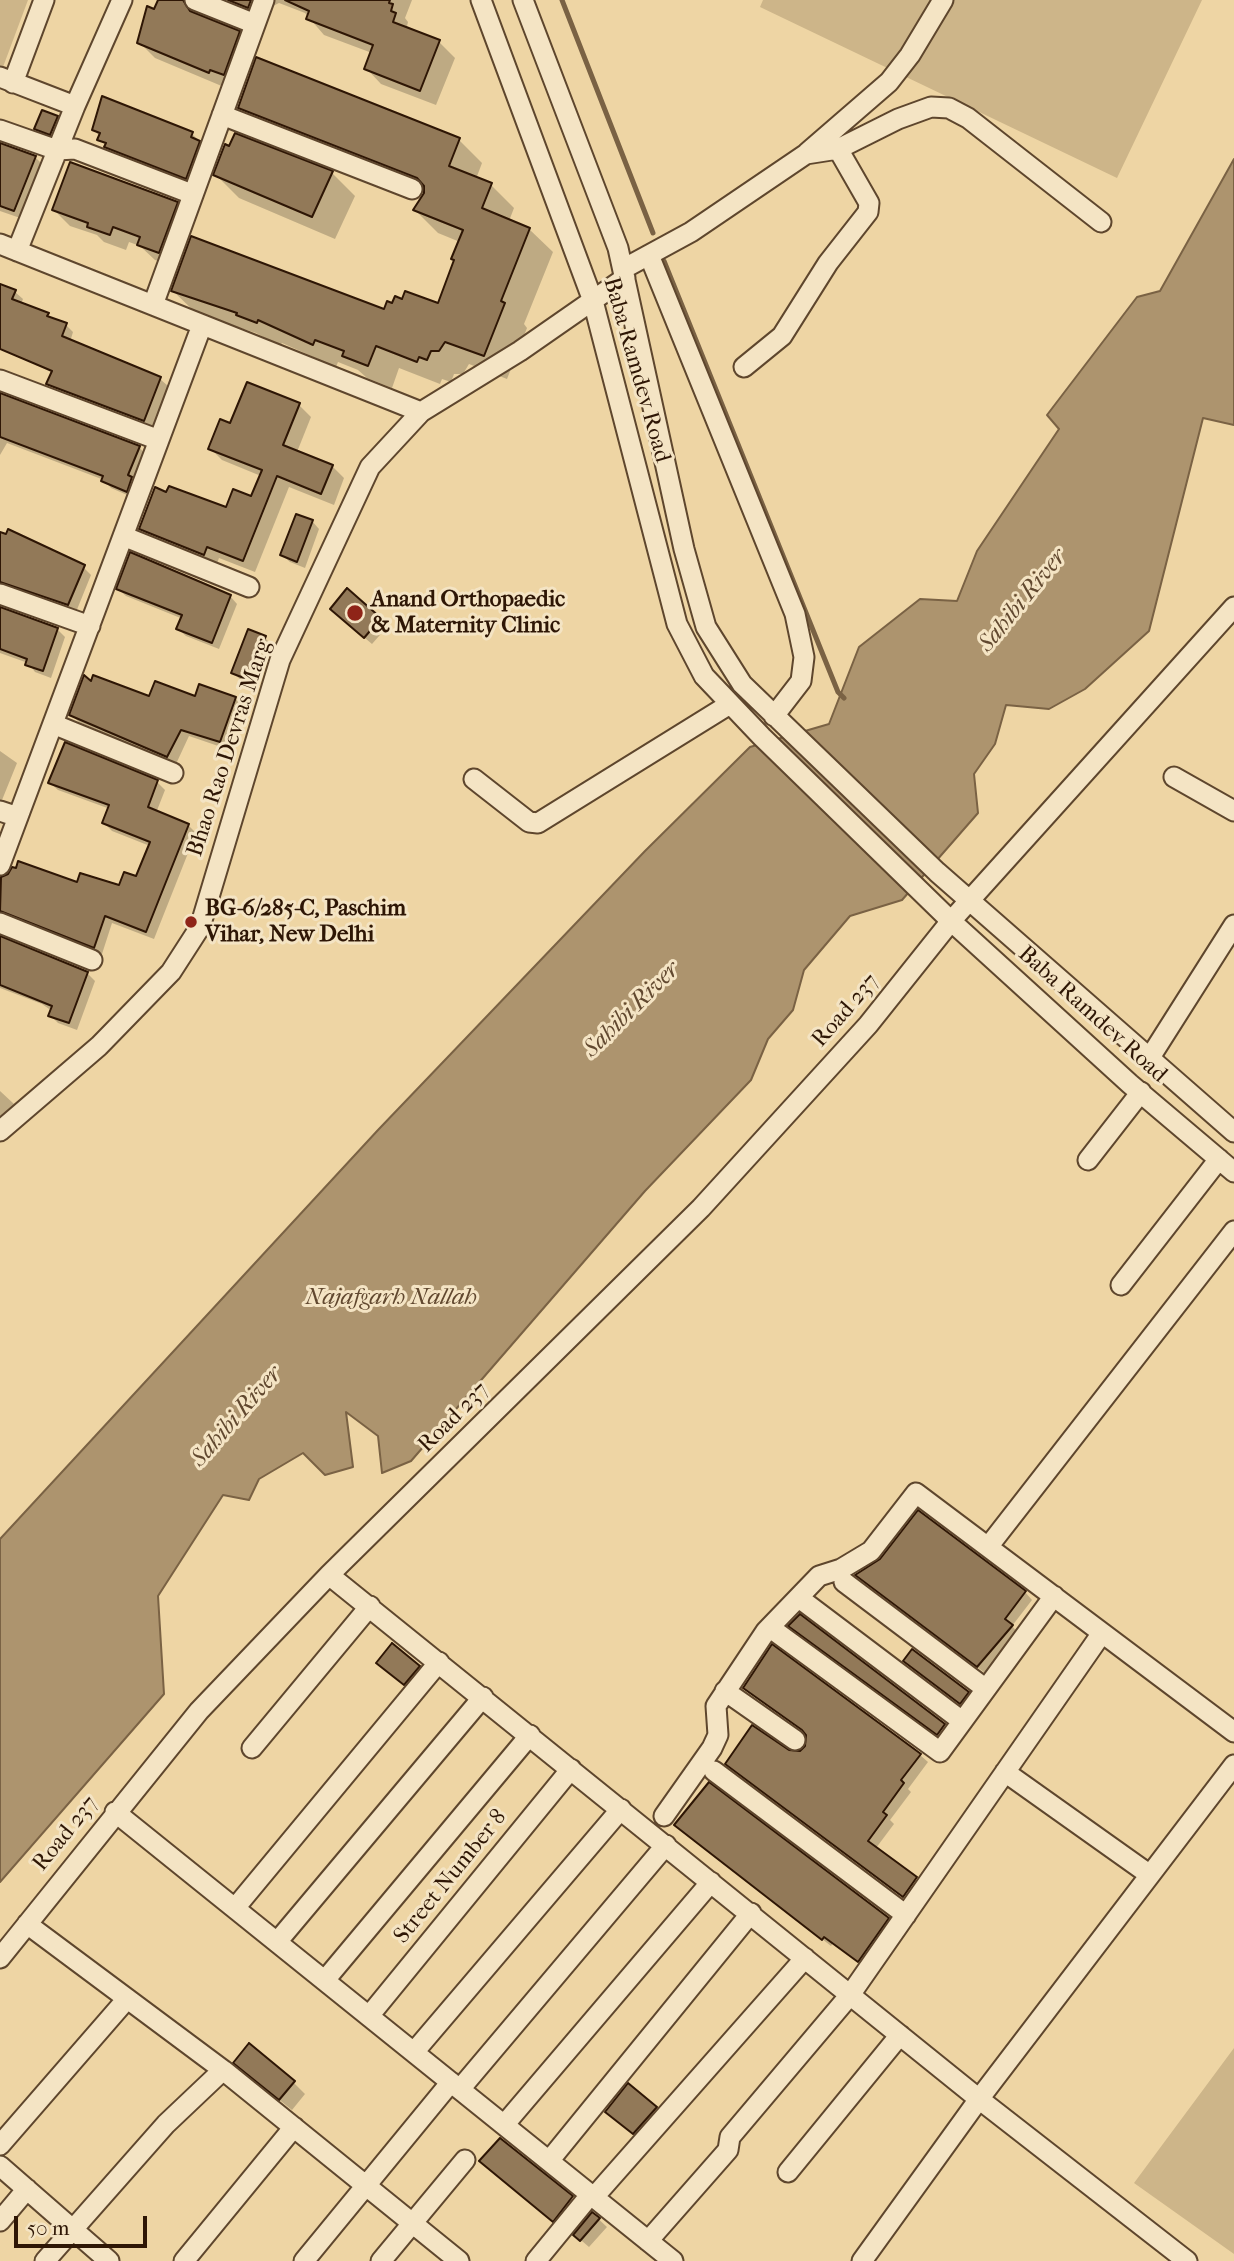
<!DOCTYPE html>
<html>
<head>
<meta charset="utf-8">
<style>
  body { margin:0 }
  #map { position:relative; width:1234px; height:2261px; overflow:hidden; background:#eed5a4; font-family:"IM FELL French Canon",serif }
  canvas { display:block }
  .scale { position:absolute; left:14px; top:2216px; width:133px; height:32px; box-sizing:border-box; border:4px solid #2e1605; border-top:0; padding-left:9px; font-size:21px; line-height:24px; white-space:nowrap; color:#2e1605; -webkit-text-stroke:5px #f4e4c4; paint-order:stroke }
</style>
</head>
<body>
<div id="map">
<canvas width="1234" height="2261"></canvas>
<div class="scale">50 m</div>
</div>
<script>
const ctx = document.querySelector('canvas').getContext('2d');
ctx.lineJoin = 'round';
function fill(path, color) {
  ctx.fillStyle = color;
  ctx.fill(path, 'evenodd');
}
function toPath(rows) {
  const path = new Path2D();
  for (const r of rows) {
    path.moveTo(r[0], r[1]);
    for (let i = 2; i < r.length; i += 2) path.lineTo(r[i], r[i + 1]);
  }
  return path;
}
function stroke(path, color, width, dash) {
  ctx.strokeStyle = color;
  ctx.lineWidth = width;
  ctx.lineCap = dash ? 'butt' : 'round';
  ctx.setLineDash(dash || []);
  ctx.stroke(path);
}
function drawText(font, color, halo, rows, align = 'center') {
  ctx.font = font + ' "IM FELL French Canon",serif';
  ctx.lineWidth = 6;
  ctx.setLineDash([]);
  ctx.textBaseline = 'middle';
  ctx.strokeStyle = halo;
  ctx.fillStyle = color;
  for (const [text, x, y, turn = 0] of rows) {
    ctx.save();
    ctx.translate(x, y);
    ctx.rotate((+turn || 0) * Math.PI / 180);
    ctx.textAlign = isNaN(turn) ? turn : align;
    if (halo) ctx.strokeText(text, 0, 0);
    ctx.fillText(text, 0, 0);
    ctx.restore();
  }
}
const green = toPath([
  [0,0,28,0,3,67,0,66],
  [763,0,1202,0,1117,178,760,7],
  [1234,2048,1234,2254,1134,2183]
]);
const water = toPath([
  [1234,159,1234,425,1203,418,1149,631,1085,689,1049,709,1006,705,995,744,974,774,978,813,902,900,850,916,804,970,793,1010,768,1039,751,1080,645,1191,411,1461,382,1473,378,1436,346,1412,353,1467,325,1475,303,1453,259,1479,249,1500,223,1495,158,1596,164,1694,0,1882,0,1539,378,1130,645,851,750,747,829,724,859,647,920,599,957,601,977,551,1059,429,1047,415,1137,297,1160,291,1234,159]
]);
const shadow = toPath([
  [159,0,412,0,405,18,408,22,407,26,439,42,455,58,436,105,381,84,366,68,372,53,324,35,305,13,279,3,271,7,264,23,202,6,199,15,239,33,254,48,224,87,155,58,139,42],
  [240,108,459,140,482,163,476,179,491,185,514,208,509,221,529,229,553,252,524,324,527,328,507,379,469,364,463,374,454,374,451,382,442,379,440,384,399,368,392,388,367,378,358,370,338,362,336,367,282,343,280,346,256,333,197,314,173,291,385,311,439,306,460,242,438,233,415,210,423,193,263,131],
  [57,118,64,125,58,141,44,136,36,129],
  [94,130,192,134,208,149,202,193,122,162],
  [0,143,35,157,44,166,23,219,0,211],
  [332,173,355,196,335,239,239,198,215,174],
  [177,203,192,219,175,267,155,260,140,246,129,242,126,250,104,242,97,235,70,226,54,210],
  [0,284,15,292,23,299,21,304,66,325,73,332,70,342,160,379,168,386,152,428,56,391,48,384,53,373,7,350,0,343],
  [0,394,139,447,146,455,134,498,111,488,104,480,7,443,0,455],
  [299,405,311,417,297,452,332,466,344,478,334,505,289,487,255,572,219,558,216,566,153,541,141,529,227,510,252,498,261,476,222,460,210,448],
  [312,521,319,529,305,568,290,562,282,555],
  [0,533,83,567,91,575,76,612,0,594],
  [118,589,230,596,237,604,219,649,186,636,178,629,183,619,126,596],
  [347,591,387,627,372,644,339,616],
  [0,609,57,629,65,637,51,678,35,672,28,663,0,653],
  [265,638,272,645,257,686,241,680,233,673],
  [92,684,151,699,235,698,242,706,227,749,189,736,176,764,79,722,71,715],
  [0,751,17,763,0,805],
  [157,782,165,790,156,813,188,825,196,833,154,939,112,923,102,954,14,919,0,922,3,878,120,887,137,878,150,846,112,831,104,823,110,809,58,790,50,783],
  [0,938,87,973,95,981,77,1030,58,1023,50,1015,52,1011,42,1004,0,988],
  [0,1091,14,1104,0,1116],
  [865,1582,1025,1592,1032,1600,1012,1626,1019,1634,985,1673],
  [798,1633,944,1725,951,1732,945,1741],
  [905,1661,968,1693,975,1700,968,1710],
  [419,1667,426,1675,412,1691,386,1670],
  [745,1688,920,1755,928,1762,908,1789,911,1792,890,1820,894,1824,876,1848,924,1886,911,1904,735,1771,788,1752,800,1753,807,1747,808,1735],
  [685,1832,888,1919,896,1927,867,1968,833,1943,831,1946],
  [247,2074,293,2082,305,2094,292,2110],
  [628,2086,668,2120,646,2145,607,2112],
  [501,2140,579,2205,561,2228,489,2169],
  [593,2214,607,2227,589,2247,575,2235]
]);
const stream = toPath([
  [562,0,653,233],
  [664,261,838,692,844,698]
]);
const building = toPath([
  [158,0,183,0,190,11,240,31,224,75,210,70,209,73,137,43,147,6,154,9,158,0],
  [228,0,251,0,248,8,228,0],
  [285,0,390,0,389,3,393,4,391,11,396,13,393,22,440,40,420,91,364,69,373,45,306,19,309,11,285,0],
  [256,57,460,138,449,166,492,183,482,208,530,228,501,301,505,303,484,356,445,342,439,351,431,351,427,360,419,357,417,362,376,346,368,366,342,356,344,351,315,340,313,345,258,320,257,323,236,315,237,313,171,291,191,236,384,309,387,301,392,303,395,296,402,299,405,291,438,303,454,260,451,259,463,230,413,210,424,193,424,186,417,178,238,108,256,57],
  [102,96,193,132,191,137,200,141,186,179,104,147,106,143,97,140,100,133,92,130,102,96],
  [42,110,58,116,50,135,34,129,42,110],
  [235,133,333,171,312,217,213,175,225,144,229,146,235,133],
  [0,143,36,156,14,211,0,206,0,143],
  [70,162,178,202,159,253,137,245,140,237,113,227,110,235,87,227,88,223,52,210,70,162],
  [0,284,16,290,12,299,49,313,47,316,67,323,62,336,161,377,144,421,46,384,52,371,0,349,0,284],
  [247,382,300,403,283,445,333,465,321,494,277,476,243,561,207,547,204,555,139,529,155,487,166,492,169,486,226,507,233,489,251,496,262,470,208,449,220,419,230,423,247,382],
  [0,393,140,446,128,475,132,477,127,492,101,481,103,476,0,437,0,393],
  [296,514,313,520,297,562,280,555,296,514],
  [8,529,85,565,68,605,0,582,0,532,6,534,8,529],
  [130,552,231,595,212,643,176,629,182,615,116,589,130,552],
  [347,588,381,618,364,638,330,609,347,588],
  [0,607,58,628,43,671,25,665,27,659,0,649,0,607],
  [248,629,266,636,249,680,231,673,248,629],
  [84,675,91,681,93,675,149,696,155,681,195,696,199,684,236,697,220,742,181,730,167,757,69,715,84,675],
  [65,742,158,780,148,807,189,824,146,932,105,916,94,948,0,911,1,877,8,874,12,867,16,868,18,861,77,882,80,873,119,885,124,872,136,876,150,842,102,823,109,805,48,783,65,742],
  [0,936,88,972,69,1023,48,1016,52,1006,0,985,0,936],
  [918,1510,1026,1591,1005,1619,1013,1625,977,1667,855,1575,880,1559,918,1510],
  [800,1614,945,1724,937,1735,788,1626,800,1614],
  [392,1643,420,1666,404,1685,376,1663,392,1643],
  [772,1644,921,1754,901,1780,904,1783,883,1812,887,1815,868,1841,917,1877,903,1897,725,1764,752,1725,789,1750,800,1751,805,1746,806,1735,802,1730,743,1688,772,1644],
  [912,1649,969,1692,960,1704,903,1661,912,1649],
  [709,1782,889,1918,858,1962,824,1937,822,1940,674,1825,709,1782],
  [249,2043,295,2081,279,2100,233,2063,249,2043],
  [628,2083,657,2107,633,2134,605,2112,628,2083],
  [500,2138,573,2196,553,2222,479,2161,500,2138],
  [592,2212,600,2218,580,2241,573,2235,592,2212]
]);
const minor = toPath([
  [195,0,255,24],
  [481,0,593,301,677,624,704,676,762,737,951,921,1130,1084,1234,1172],
  [523,0,618,248,684,549,706,627,742,684,937,872,1234,1132],
  [0,77,75,106],
  [13,83,44,0],
  [222,115,412,189],
  [0,130,57,150,75,149,192,194],
  [807,153,889,82,910,55,943,0],
  [0,244,421,412],
  [17,251,75,106,122,0],
  [649,255,795,614,804,657,801,681,774,716],
  [623,269,691,232,806,154,838,149,898,119,931,107,949,108,968,118,1101,222],
  [153,305,264,0],
  [744,367,782,336,828,263,868,212,869,203,838,149],
  [0,380,159,440],
  [123,536,249,587],
  [0,594,90,626],
  [53,724,173,773],
  [1174,777,1234,811],
  [474,779,529,822,538,823,730,704],
  [0,811,18,817],
  [0,865,202,325],
  [0,923,92,960],
  [1149,1059,1234,925],
  [0,1131,99,1046,171,972,200,927,280,660,370,467,421,412,520,351,625,278],
  [1088,1160,1141,1092],
  [1121,1285,1219,1159],
  [988,1547,1234,1231],
  [329,1575,979,2099,1187,2261],
  [844,1582,986,1689],
  [803,1601,962,1721],
  [776,1632,940,1752,1054,1596],
  [725,1691,795,1740],
  [252,1748,370,1606],
  [714,1771,906,1915],
  [1005,1772,1150,1875],
  [115,1812,673,2261],
  [664,1816,712,1748,718,1735,716,1706,766,1631,819,1576,841,1569,871,1551,916,1493,1234,1732],
  [235,1908,439,1662],
  [27,1924,223,2070,459,2261],
  [277,1942,483,1697],
  [0,1958,199,1711,329,1575,701,1208,868,1025,951,921,1234,607],
  [325,1980,530,1735],
  [369,2016,571,1769],
  [414,2052,621,1809],
  [460,2089,666,1845],
  [504,2125,711,1882],
  [0,2145,126,2000],
  [549,2161,751,1913],
  [0,2166,109,2261],
  [788,2172,900,2035],
  [594,2197,805,1958],
  [0,2221,27,2189],
  [648,2241,728,2150,730,2137,850,1995,1102,1633],
  [45,2261,166,2124,223,2070],
  [184,2261,294,2127],
  [304,2261,451,2082],
  [381,2261,465,2160],
  [536,2261,591,2194],
  [862,2261,979,2099,1234,1765]
]);
const markers = [
  [355,613,9,"#8f2418"],
  [191,922,7,"#8f2418"]
];
const streetNames = [
  ["Baba Ramdev Road",636,370,74],
  ["Bhao Rao Devras Marg",230,748,-72],
  ["Road 237",846,1011,-49],
  ["Baba Ramdev Road",1092,1015,42],
  ["Road 237",454,1418,-45],
  ["Road 237",66,1834,-51],
  ["Street Number 8",451,1877,-51]
];
const poiNames = [
  ["Anand Orthopaedic",371,600],
  ["& Maternity Clinic",371,626],
  ["BG-6/285-C, Paschim",205,909],
  ["Vihar, New Delhi",205,935]
];
const waterNames = [
  ["Sahibi River",1023,601,-51],
  ["Sahibi River",632,1010,-45],
  ["Najafgarh Nallah",391,1298],
  ["Sahibi River",237,1417,-49]
];
fill(green, '#cdb589');
fill(water, '#ad946e');
stroke(water, '#7a6244', 2);
fill(shadow, '#0003');
stroke(stream, '#7a6244', 5);
fill(building, '#927958');
stroke(building, '#2e1605', 2);
stroke(minor, '#5e462d', 23);
stroke(minor, '#f4e4c4', 19);
for (const [x, y, r, color] of markers) {
  const dot = new Path2D();
  dot.arc(x, y, r, 0, 2 * Math.PI);
  ctx.fillStyle = color;
  ctx.fill(dot);
  stroke(dot, '#f4e4c4', 2.5);
}
drawText('23px', '#2e1605', '#f4e4c4', streetNames);
drawText('bold 23px', '#2e1605', '#f4e4c4', poiNames, 'left');
drawText('italic 24px', '#61482f', '#f4e4c4', waterNames);
</script>
</body>
</html>
